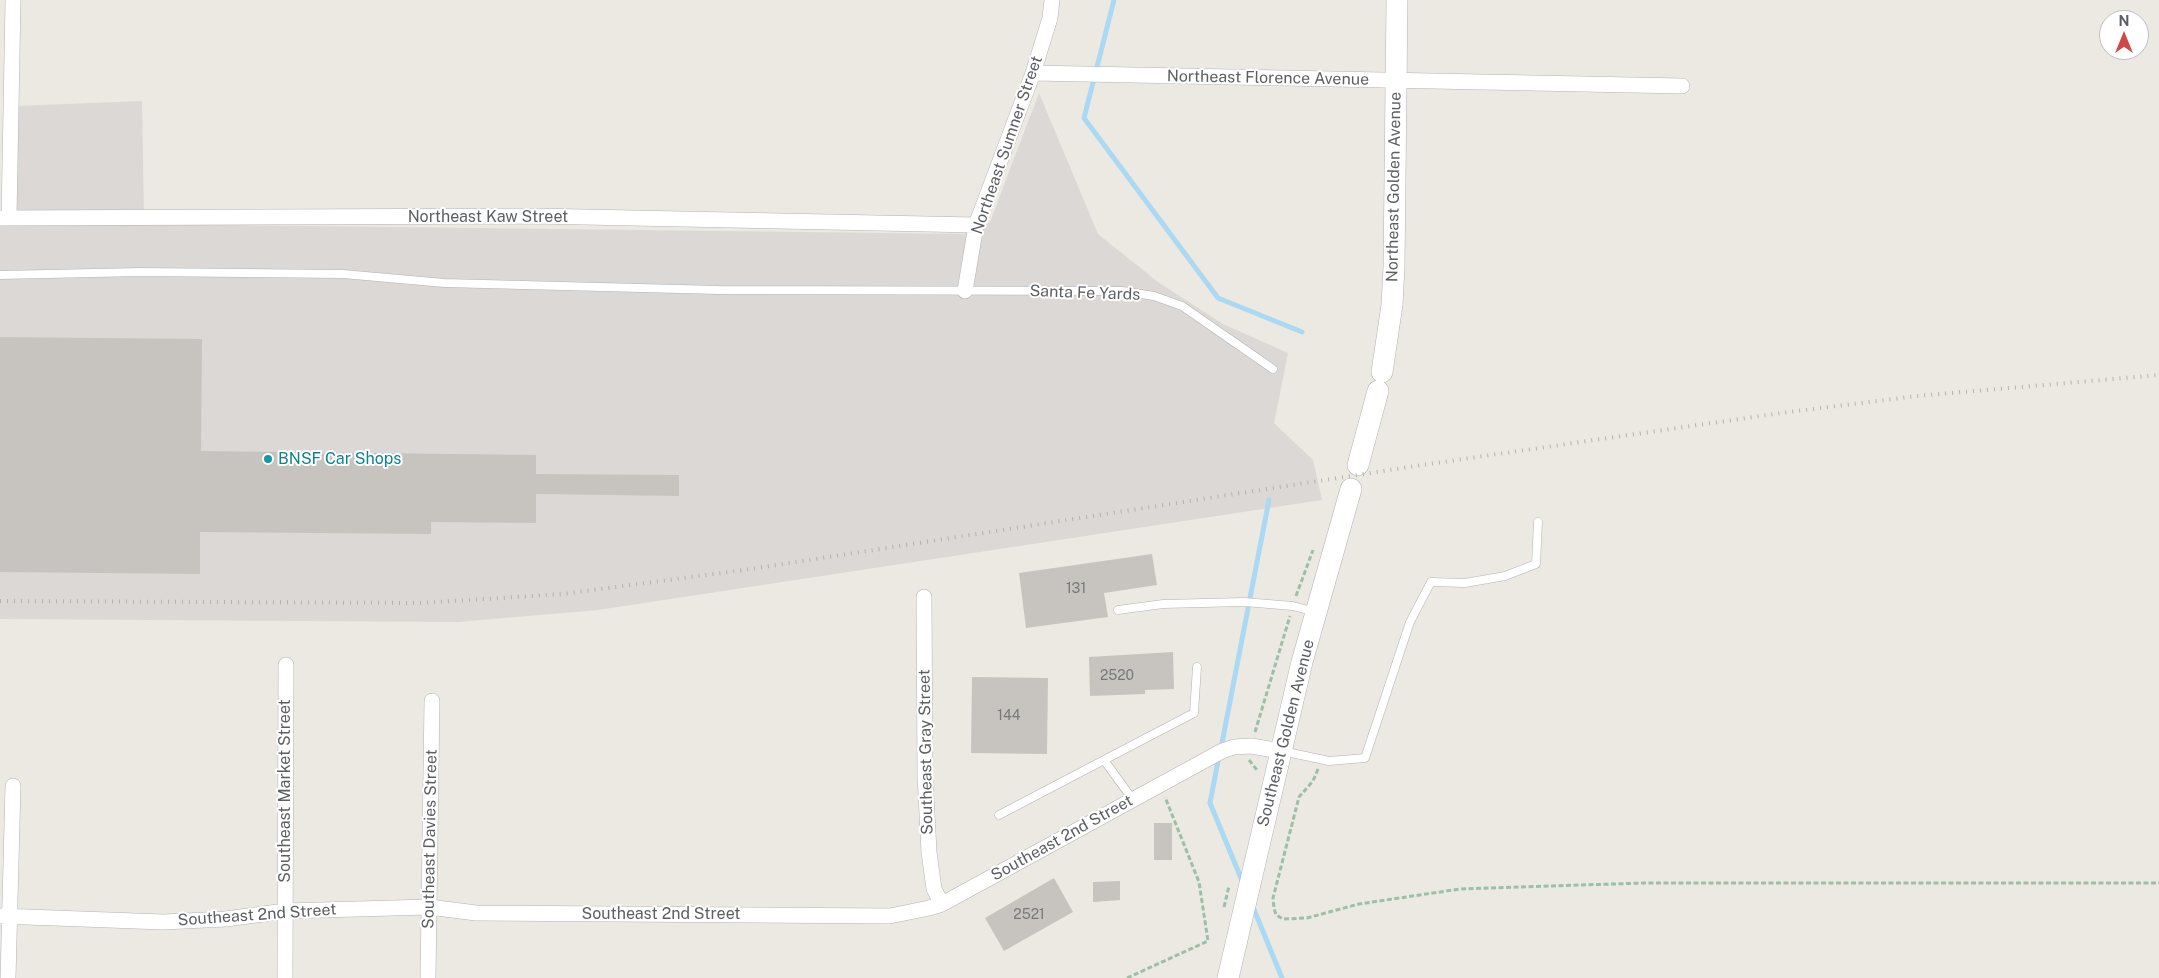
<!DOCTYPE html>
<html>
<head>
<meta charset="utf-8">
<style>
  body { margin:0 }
  #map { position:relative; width:2159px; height:978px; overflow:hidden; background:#ece9e3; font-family:"Public Sans",sans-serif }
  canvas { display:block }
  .north { position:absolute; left:2099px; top:10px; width:50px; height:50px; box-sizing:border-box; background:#fff; border:1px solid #bdbfc0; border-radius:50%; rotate:0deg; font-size:14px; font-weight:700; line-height:20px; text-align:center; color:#5b5e62 }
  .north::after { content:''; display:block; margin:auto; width:18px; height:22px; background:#d24643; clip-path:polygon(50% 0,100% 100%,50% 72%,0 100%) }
</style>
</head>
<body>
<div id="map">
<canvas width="2159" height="978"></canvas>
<div class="north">N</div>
</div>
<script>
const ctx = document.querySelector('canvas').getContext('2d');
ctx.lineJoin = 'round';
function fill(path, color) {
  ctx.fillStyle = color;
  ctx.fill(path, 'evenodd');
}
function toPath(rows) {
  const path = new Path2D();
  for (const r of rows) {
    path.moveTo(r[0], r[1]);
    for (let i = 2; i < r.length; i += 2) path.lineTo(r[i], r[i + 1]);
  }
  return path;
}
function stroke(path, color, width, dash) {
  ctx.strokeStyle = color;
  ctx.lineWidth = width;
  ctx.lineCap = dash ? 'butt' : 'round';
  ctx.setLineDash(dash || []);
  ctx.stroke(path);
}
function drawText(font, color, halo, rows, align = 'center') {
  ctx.font = font + ' "Public Sans",sans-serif';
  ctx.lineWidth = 4;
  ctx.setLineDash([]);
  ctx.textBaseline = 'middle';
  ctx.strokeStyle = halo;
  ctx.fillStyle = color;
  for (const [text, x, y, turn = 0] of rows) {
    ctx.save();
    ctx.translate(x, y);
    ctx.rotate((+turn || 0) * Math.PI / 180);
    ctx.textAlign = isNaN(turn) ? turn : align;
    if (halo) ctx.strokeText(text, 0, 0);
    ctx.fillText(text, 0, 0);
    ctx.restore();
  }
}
const industrial = toPath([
  [1039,93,1098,234,1158,282,1223,324,1288,353,1274,423,1313,460,1322,500,598,610,458,622,0,619,0,224,16,106,142,101,144,224,964,234,990,222]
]);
const stream = toPath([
  [1114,0,1084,118,1218,298,1302,332],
  [1221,748,1269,500],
  [1219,756,1210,803,1243,883],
  [1253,907,1282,978]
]);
const building = toPath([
  [0,337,202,339,201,451,536,455,536,474,679,475,679,496,536,494,536,523,431,522,431,534,200,532,200,574,0,572],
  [1152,554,1157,585,1104,593,1108,617,1026,628,1019,573],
  [1173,652,1174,689,1145,690,1145,694,1090,696,1089,657],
  [972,677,1048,678,1047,754,971,753],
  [1154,823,1172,823,1172,860,1154,860],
  [1054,878,1073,912,1004,951,985,918],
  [1120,881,1120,900,1093,902,1093,882]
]);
const path = toPath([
  [1296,596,1313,550],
  [1255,732,1290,616],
  [1249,760,1257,770],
  [1318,769,1313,781,1299,797,1273,898,1274,908,1276,915,1283,919,1307,918,1359,904,1460,889,1643,883,2159,883],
  [1224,907,1229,886],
  [1127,978,1208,941,1199,882,1165,797]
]);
const lane = toPath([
  [0,275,141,272,343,274,444,283,719,290,1122,291,1154,296,1182,306,1273,369],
  [1118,610,1163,604,1244,602,1293,606,1315,612],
  [1282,751,1329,761,1365,758,1410,622,1431,582,1465,583,1505,576,1536,564,1538,522],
  [1104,760,1194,713,1197,667],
  [999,815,1104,760,1133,800]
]);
const street = toPath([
  [1033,73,1682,86],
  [0,218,535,216,976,225],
  [9,218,13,0],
  [965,291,976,225,1033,73,1050,18,1052,0],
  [924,597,925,776,929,852,934,889,942,904],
  [0,916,163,922,226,919,285,911,429,907,476,913,890,916,929,908,942,904,1222,751,1234,747,1251,746,1281,751],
  [8,978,13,786],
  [285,978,286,665],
  [428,978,432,701]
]);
const secondary = toPath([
  [1382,372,1392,305,1394,267,1397,0],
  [1358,465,1378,391],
  [1228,978,1302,662,1351,489]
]);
const rail = toPath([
  [0,601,421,603,563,594,751,569,1422,465,1781,413,1917,396,2159,375]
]);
const markers = [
  [268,459,5,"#0f9aa8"]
];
const numberNames = [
  ["131",1076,589],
  ["2520",1117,676],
  ["144",1009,716],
  ["2521",1029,915]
];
const streetNames = [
  ["Northeast Florence Avenue",1268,78,1],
  ["Northeast Sumner Street",1007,145,-71],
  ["Northeast Golden Avenue",1394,187,-89],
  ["Northeast Kaw Street",488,217],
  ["Santa Fe Yards",1085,293,2],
  ["Southeast Golden Avenue",1286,733,-76],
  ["Southeast Gray Street",926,752,-91],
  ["Southeast Market Street",285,791,-90],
  ["Southeast 2nd Street",1062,838,-29],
  ["Southeast Davies Street",430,839,-89],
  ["Southeast 2nd Street",661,914],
  ["Southeast 2nd Street",257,915,-4]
];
const cultureNames = [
  ["BNSF Car Shops",278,459]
];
fill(industrial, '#dbd8d5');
stroke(stream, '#abd8f3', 5);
fill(building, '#c7c4c0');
stroke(lane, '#b0b3b6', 9);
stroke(street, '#b0b3b6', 16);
stroke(secondary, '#afb2b6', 22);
stroke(path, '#9cc0a5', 3, [5, 2.5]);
stroke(lane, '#fff', 8);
stroke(street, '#fff', 15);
stroke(secondary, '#fff', 21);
stroke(rail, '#b1b2b2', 4, [1, 6]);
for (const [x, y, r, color] of markers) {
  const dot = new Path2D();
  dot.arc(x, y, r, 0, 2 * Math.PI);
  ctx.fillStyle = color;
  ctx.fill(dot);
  stroke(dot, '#fff', 2);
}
drawText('14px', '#76787a', null, numberNames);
drawText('16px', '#5b5e62', '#fff', streetNames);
drawText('16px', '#0d838f', '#fff', cultureNames, 'left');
</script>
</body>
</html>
